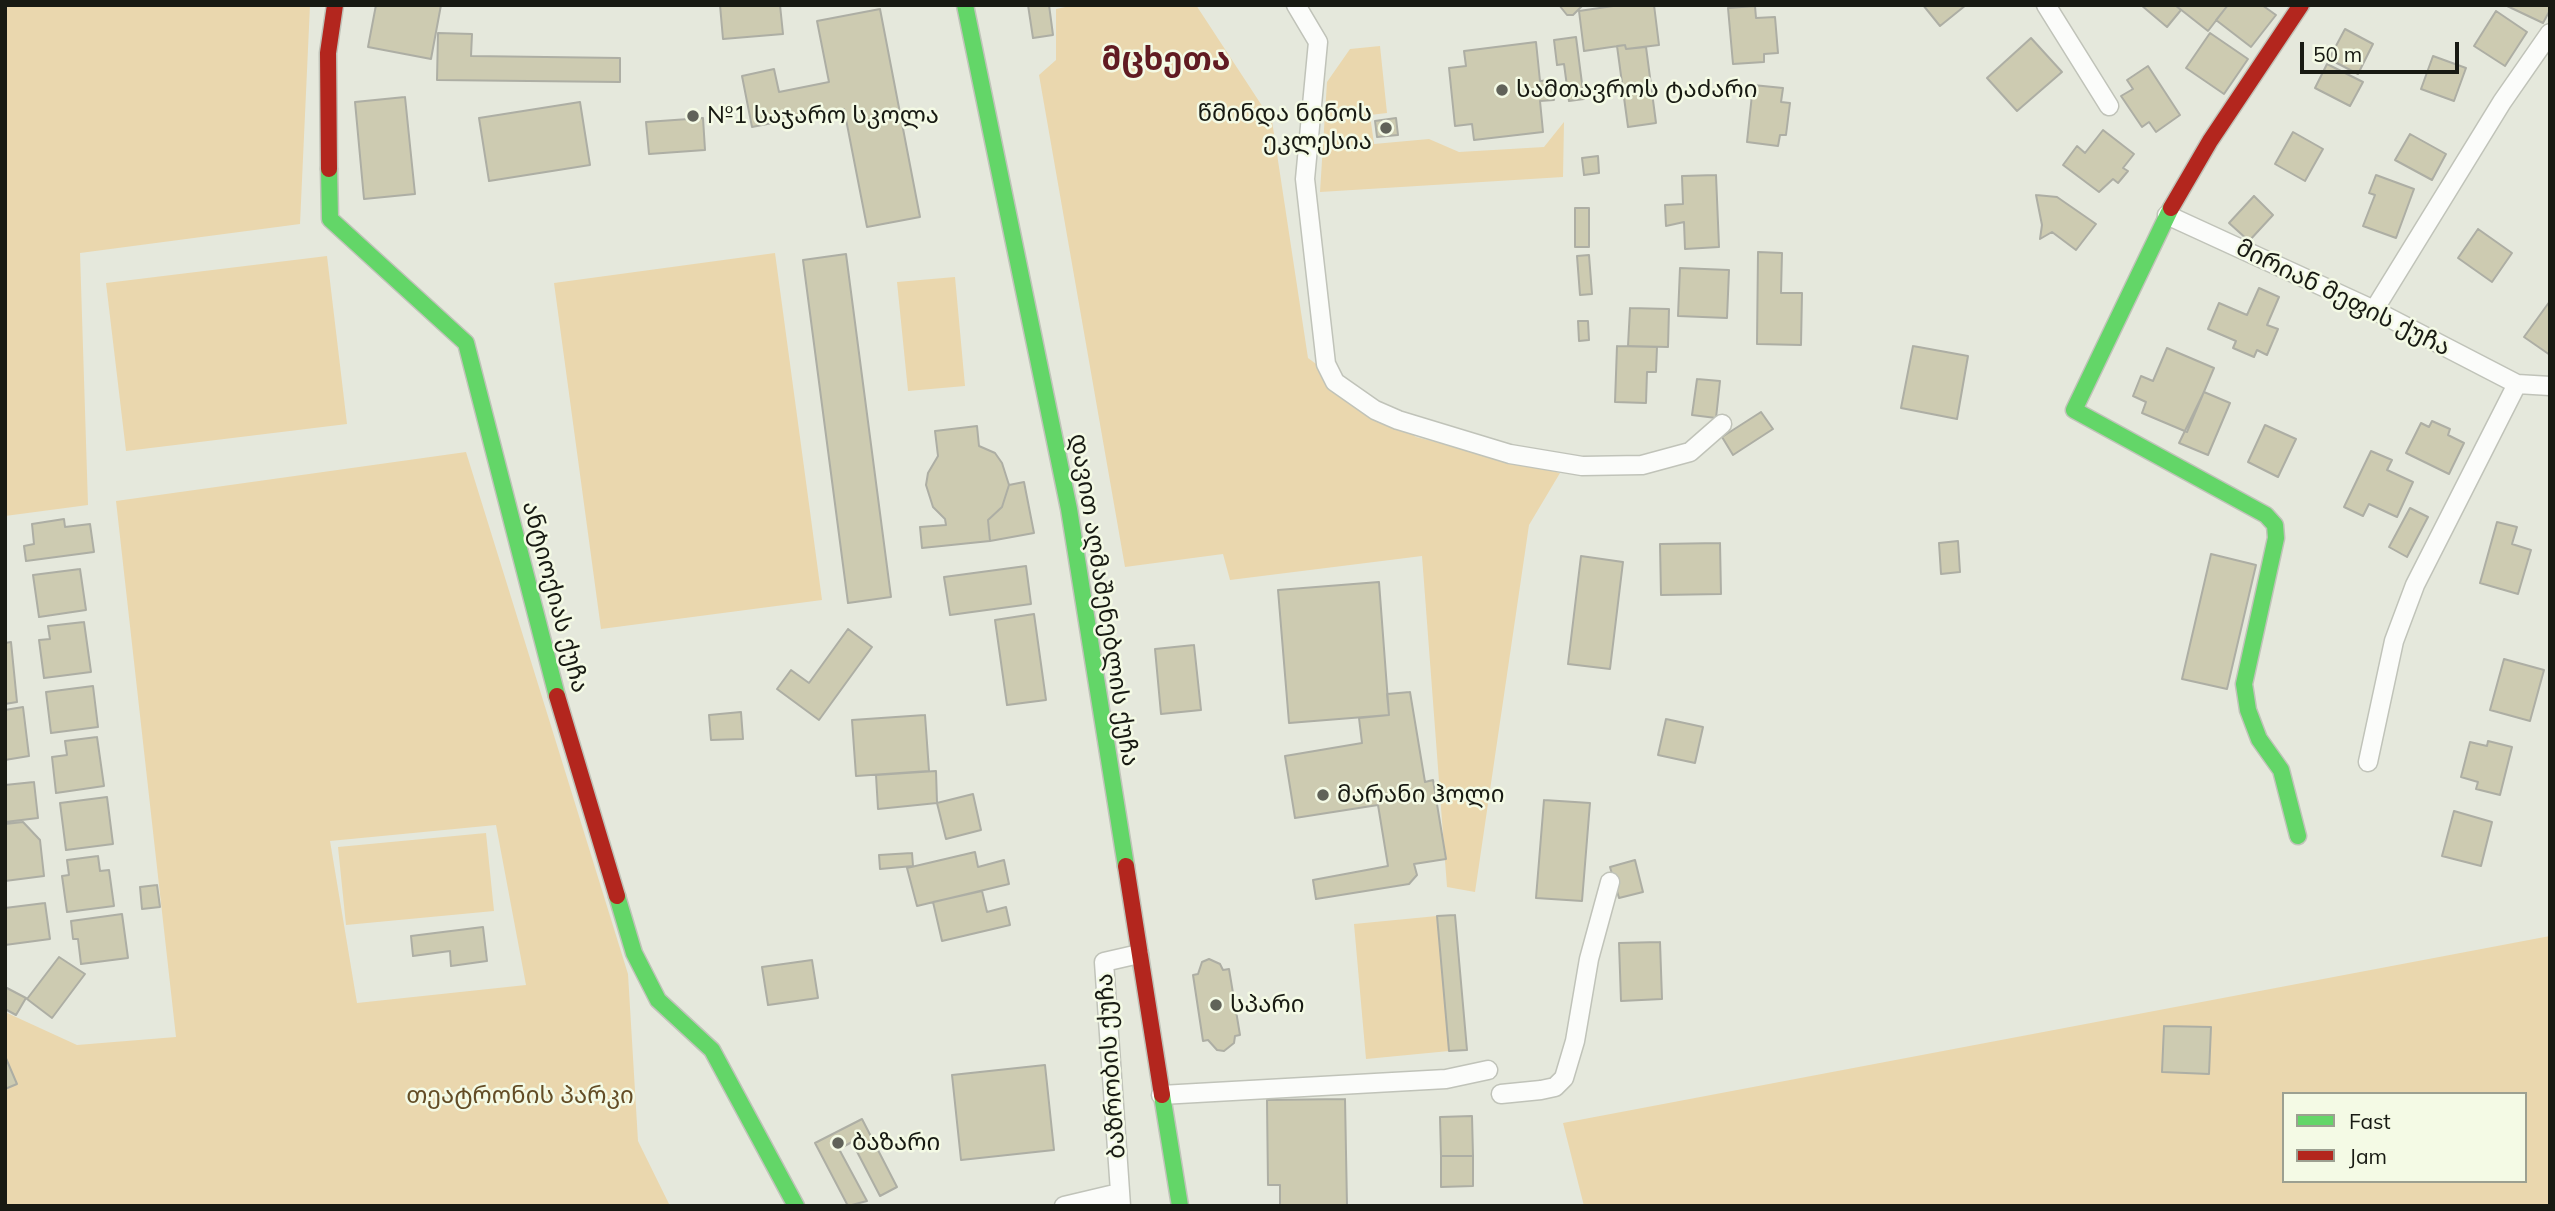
<!DOCTYPE html>
<html>
<head>
<meta charset="utf-8">
<style>
  body { margin:0 }
  #map { position:relative; width:2555px; height:1211px; overflow:hidden; background:#e5e8dc; font-family:Mulish,sans-serif }
  canvas { display:block }
  .frame { position:absolute; inset:0; border:7px solid #181a13; pointer-events:none }
  .legend { position:absolute; left:2282px; top:1092px; width:245px; height:91px; box-sizing:border-box; background:#f4fae5; border:2px solid #9ca091; margin:0; padding:9px 12px; list-style:none; font-size:21px; color:#181a13 }
  .legend li { display:flex; align-items:center; gap:14px; height:35px }
  .legend b { width:35px; border:2px solid #9ca091 }
  .scale { position:absolute; left:2300px; top:42px; width:159px; height:32px; box-sizing:border-box; border:4px solid #181a13; border-top:0; padding-left:9px; font-size:21px; line-height:24px; white-space:nowrap; color:#181a13; -webkit-text-stroke:5px #f4fae5; paint-order:stroke }
</style>
</head>
<body>
<div id="map">
<canvas width="2555" height="1211"></canvas>
<div class="frame"></div>
<ul class="legend">
<li><b style="height:9px;background:#63d668"></b>Fast</li>
<li><b style="height:9px;background:#b3261e"></b>Jam</li>
</ul>
<div class="scale">50 m</div>
</div>
<script>
const ctx = document.querySelector('canvas').getContext('2d');
ctx.lineJoin = 'round';
function fill(path, color) {
  ctx.fillStyle = color;
  ctx.fill(path, 'evenodd');
}
function toPath(rows) {
  const path = new Path2D();
  for (const r of rows) {
    path.moveTo(r[0], r[1]);
    for (let i = 2; i < r.length; i += 2) path.lineTo(r[i], r[i + 1]);
  }
  return path;
}
function stroke(path, color, width, dash) {
  ctx.strokeStyle = color;
  ctx.lineWidth = width;
  ctx.lineCap = dash ? 'butt' : 'round';
  ctx.setLineDash(dash || []);
  ctx.stroke(path);
}
function drawText(font, color, halo, rows, align = 'center') {
  ctx.font = font + ' Mulish,"Noto Sans Georgian",sans-serif';
  ctx.lineWidth = 5;
  ctx.setLineDash([]);
  ctx.textBaseline = 'middle';
  ctx.strokeStyle = halo;
  ctx.fillStyle = color;
  for (const [text, x, y, turn = 0] of rows) {
    ctx.save();
    ctx.translate(x, y);
    ctx.rotate((+turn || 0) * Math.PI / 180);
    ctx.textAlign = isNaN(turn) ? turn : align;
    if (halo) ctx.strokeText(text, 0, 0);
    ctx.fillText(text, 0, 0);
    ctx.restore();
  }
}
const green = toPath([
  [5,5,310,5,300,224,80,253,88,505,5,516],
  [1075,5,1196,5,1272,121,1308,358,1416,437,1560,473,1529,525,1475,892,1447,887,1422,556,1230,580,1223,554,1125,567,1039,75,1056,60,1056,9],
  [1380,46,1387,113,1370,115,1374,144,1429,139,1459,152,1544,147,1564,122,1563,177,1320,192,1327,82,1350,49],
  [775,253,822,600,601,629,554,283],
  [327,256,347,424,126,451,106,283],
  [955,277,965,386,908,391,897,282],
  [466,452,628,974,638,1141,670,1206,5,1206,5,1012,77,1045,176,1037,116,501],
  [496,825,526,985,357,1003,330,841],
  [486,833,494,911,346,925,338,847],
  [1437,916,1449,1051,1366,1059,1354,924],
  [2550,936,2550,1206,1584,1206,1563,1123],
  [2284,1094,2525,1094,2525,1181,2284,1181]
]);
const building = toPath([
  [376,5,441,5,431,59,368,47,376,5],
  [720,5,780,5,783,34,723,39,720,5],
  [1028,5,1049,5,1053,35,1033,38,1028,5],
  [1559,5,1582,5,1582,6,1573,15,1567,15,1559,5],
  [1654,5,1659,45,1626,49,1625,45,1584,51,1579,11,1620,5,1654,5],
  [1923,5,1966,5,1940,26,1923,5],
  [2141,5,2175,5,2181,10,2167,27,2141,5],
  [2175,5,2228,5,2208,31,2175,5],
  [2228,5,2262,5,2276,15,2251,47,2216,20,2228,5],
  [2505,5,2550,5,2550,10,2543,23,2505,5],
  [1755,6,1756,18,1775,17,1778,53,1764,54,1764,62,1733,64,1728,8,1755,6],
  [880,9,920,217,867,227,844,109,752,127,742,76,774,69,779,92,829,82,817,21,880,9],
  [2496,11,2527,32,2505,66,2474,46,2496,11],
  [2345,29,2373,44,2358,74,2329,59,2345,29],
  [438,33,472,34,471,56,620,58,620,82,437,80,438,33],
  [2210,33,2248,59,2224,94,2186,68,2210,33],
  [1576,37,1584,99,1569,101,1564,64,1557,65,1554,40,1576,37],
  [2031,38,2062,72,2017,111,1987,78,2031,38],
  [1536,42,1540,81,1551,80,1554,100,1540,101,1543,132,1474,140,1472,124,1455,126,1449,68,1466,66,1464,51,1536,42],
  [1625,45,1626,49,1646,47,1656,123,1628,127,1617,46,1625,45],
  [2433,56,2466,68,2454,101,2421,89,2433,56],
  [2327,64,2363,82,2350,106,2315,88,2327,64],
  [2148,66,2180,115,2156,132,2149,122,2142,127,2121,96,2133,89,2127,80,2148,66],
  [1753,85,1783,88,1781,102,1790,103,1786,135,1780,135,1778,146,1747,142,1753,85],
  [405,97,415,194,364,199,355,102,405,97],
  [580,102,590,165,489,181,479,118,580,102],
  [703,118,705,150,649,154,646,122,703,118],
  [1396,118,1398,135,1377,137,1375,121,1396,118],
  [2103,130,2134,154,2123,168,2128,171,2118,183,2113,179,2099,192,2063,165,2077,146,2085,153,2103,130],
  [2293,132,2323,149,2305,181,2275,164,2293,132],
  [2410,134,2446,154,2432,180,2395,160,2410,134],
  [1598,156,1599,173,1584,175,1582,158,1598,156],
  [1716,175,1719,247,1685,249,1684,222,1666,226,1665,205,1683,204,1682,176,1716,175],
  [2376,175,2414,189,2396,238,2363,226,2375,195,2369,193,2376,175],
  [2036,195,2057,197,2096,224,2076,250,2052,232,2040,239,2042,225,2036,195],
  [2254,196,2273,215,2249,241,2229,223,2254,196],
  [1575,208,1589,208,1589,247,1575,247,1575,208],
  [2478,229,2512,253,2492,282,2458,258,2478,229],
  [1758,252,1782,253,1781,293,1802,293,1801,345,1757,344,1758,252],
  [846,254,891,597,848,603,803,260,846,254],
  [1589,255,1592,294,1580,295,1577,256,1589,255],
  [1680,268,1729,270,1727,318,1678,316,1680,268],
  [2259,288,2279,297,2267,325,2278,329,2267,355,2257,350,2254,357,2233,348,2236,341,2208,329,2219,303,2247,315,2259,288],
  [2550,301,2550,355,2524,337,2550,301],
  [1630,308,1669,309,1668,347,1628,346,1630,308],
  [1578,321,1588,321,1589,340,1579,341,1578,321],
  [1617,346,1657,347,1656,372,1647,372,1646,403,1615,402,1617,346],
  [1913,346,1968,356,1957,419,1901,408,1913,346],
  [2167,348,2214,368,2187,432,2142,413,2146,402,2133,396,2141,376,2153,381,2167,348],
  [1697,379,1720,381,1716,418,1692,415,1697,379],
  [2204,392,2230,403,2208,455,2179,443,2204,392],
  [1761,412,1773,429,1733,455,1722,437,1761,412],
  [2432,421,2450,429,2448,435,2464,443,2449,474,2406,453,2421,423,2429,427,2432,421],
  [2265,425,2296,439,2278,477,2248,462,2265,425],
  [977,426,979,446,995,453,1002,463,1009,485,1002,507,988,520,990,541,922,548,920,527,946,525,945,519,933,507,926,485,928,473,938,456,935,431,977,426],
  [2371,451,2392,460,2387,470,2413,482,2397,517,2369,504,2363,516,2344,507,2371,451],
  [1024,482,1034,533,990,541,988,520,1002,507,1009,485,1024,482],
  [2410,508,2428,517,2407,557,2389,547,2410,508],
  [64,519,65,527,90,524,94,552,26,561,24,546,34,544,32,524,64,519],
  [2497,522,2517,527,2512,544,2531,550,2518,594,2480,583,2497,522],
  [1958,541,1960,572,1941,574,1939,543,1958,541],
  [1720,543,1721,594,1661,595,1660,544,1720,543],
  [2211,554,2256,565,2227,689,2182,679,2211,554],
  [1581,556,1623,562,1610,669,1568,664,1581,556],
  [1026,566,1031,604,950,615,944,577,1026,566],
  [80,569,86,610,39,617,33,575,80,569],
  [1379,582,1389,715,1289,723,1278,590,1379,582],
  [1034,614,1046,700,1007,705,995,620,1034,614],
  [84,622,91,672,44,678,39,640,50,639,48,626,84,622],
  [848,629,872,647,819,720,777,689,791,670,809,683,848,629],
  [11,642,17,702,5,704,5,643,11,642],
  [1194,645,1201,710,1161,714,1155,649,1194,645],
  [2504,659,2544,670,2530,721,2490,710,2504,659],
  [93,686,98,727,51,733,46,692,93,686],
  [1410,692,1425,782,1433,780,1446,859,1414,864,1417,875,1409,884,1316,899,1313,880,1388,866,1378,805,1295,818,1285,756,1362,743,1359,718,1389,715,1387,694,1410,692],
  [23,707,29,756,5,760,5,710,23,707],
  [741,712,743,739,711,740,709,715,741,712],
  [925,715,929,771,856,776,852,720,925,715],
  [1666,719,1703,727,1695,763,1658,755,1666,719],
  [97,737,104,786,56,793,52,757,67,755,65,741,97,737],
  [2488,741,2512,747,2500,795,2476,789,2478,782,2461,777,2470,742,2487,746,2488,741],
  [936,771,937,803,878,809,876,775,936,771],
  [34,782,38,818,5,822,5,785,34,782],
  [973,794,981,830,946,839,937,803,973,794],
  [107,797,113,844,66,850,60,803,107,797],
  [1544,800,1590,803,1582,901,1536,898,1544,800],
  [2454,811,2492,822,2481,866,2442,856,2454,811],
  [23,822,40,840,44,876,5,881,5,824,23,822],
  [975,852,978,867,1004,860,1009,884,917,906,907,868,975,852],
  [912,853,913,866,880,869,879,855,912,853],
  [98,856,100,871,109,870,114,906,67,912,62,876,69,875,67,860,98,856],
  [1635,860,1643,892,1619,898,1610,867,1635,860],
  [157,885,160,907,142,909,140,887,157,885],
  [982,891,987,912,1006,907,1010,925,942,941,933,902,982,891],
  [45,903,50,939,5,945,5,908,45,903],
  [122,914,128,958,81,964,78,939,73,939,71,921,122,914],
  [1455,915,1467,1050,1449,1051,1437,916,1455,915],
  [483,927,487,961,451,966,450,951,413,956,411,936,483,927],
  [1660,942,1662,999,1621,1001,1619,943,1660,942],
  [59,957,85,974,52,1018,27,999,59,957],
  [1209,959,1220,964,1223,970,1229,969,1240,1035,1235,1036,1234,1043,1224,1051,1217,1050,1208,1040,1203,1041,1193,975,1198,974,1202,962,1209,959],
  [812,960,818,998,768,1005,762,967,812,960],
  [5,987,26,998,16,1015,5,1009,5,987],
  [2164,1026,2211,1027,2209,1074,2162,1072,2164,1026],
  [5,1056,17,1084,5,1089,5,1056],
  [1045,1065,1054,1150,961,1160,952,1075,1045,1065],
  [1345,1099,1347,1206,1280,1206,1280,1185,1268,1185,1267,1100,1345,1099],
  [1472,1116,1473,1156,1441,1156,1440,1117,1472,1116],
  [862,1119,897,1187,880,1196,852,1142,839,1149,867,1201,848,1206,815,1143,862,1119],
  [1441,1156,1473,1156,1473,1186,1441,1187,1441,1156]
]);
const street = toPath([
  [1296,5,1318,42,1305,179,1326,364,1335,382,1375,410,1398,420,1510,454,1582,466,1642,465,1690,452,1722,424],
  [2046,5,2109,106],
  [2167,215,2374,310,2517,384,2550,386],
  [2374,310,2502,102,2550,33],
  [2368,762,2394,641,2415,585,2517,384],
  [1501,1094,1541,1090,1555,1087,1564,1078,1575,1041,1589,959,1610,882],
  [1161,1095,1446,1079,1488,1070],
  [1064,1206,1119,1193],
  [1121,1206,1104,962,1139,954]
]);
const fast = toPath([
  [965,5,1069,509,1126,866],
  [329,169,330,219,466,343,557,696],
  [2171,208,2074,410,2266,515,2275,525,2276,538,2244,684,2248,710,2259,739,2281,770,2298,836],
  [617,896,634,953,658,1000,712,1050,796,1206],
  [1162,1095,1180,1206]
]);
const jam = toPath([
  [329,169,328,53,335,5],
  [2171,208,2210,141,2301,5],
  [557,696,617,896],
  [1126,866,1162,1095]
]);
const markers = [
  [1502,90,7,"#606259"],
  [693,116,7,"#606259"],
  [1386,128,7,"#606259"],
  [1323,795,7,"#606259"],
  [1216,1005,7,"#606259"],
  [838,1143,7,"#606259"]
];
const poiNames = [
  ["სამთავროს ტაძარი",1516,90],
  ["წმინდა ნინოს",1372,114,"right"],
  ["ეკლესია",1372,142,"right"],
  ["№1 საჯარო სკოლა",707,116],
  ["მარანი ჰოლი",1337,795],
  ["სპარი",1230,1005],
  ["ბაზარი",852,1143]
];
const streetNames = [
  ["მირიან მეფის ქუჩა",2343,298,26],
  ["ანტიოქიას ქუჩა",555,597,75],
  ["დავით აღმაშენებლის ქუჩა",1104,600,81],
  ["ბაზრობის ქუჩა",1111,1066,-94]
];
const parkNames = [
  ["თეატრონის პარკი",520,1096]
];
const districtNames = [
  ["მცხეთა",1166,60]
];
fill(green, '#ead7ae');
fill(building, '#cdcbb1');
stroke(building, '#adaea4', 2);
stroke(street, '#c0c3b9', 21);
stroke(fast, '#c0c3b9', 19);
stroke(jam, '#c0c3b9', 19);
stroke(street, '#fbfcfa', 18);
stroke(fast, '#63d668', 16);
stroke(jam, '#b3261e', 16);
for (const [x, y, r, color] of markers) {
  const dot = new Path2D();
  dot.arc(x, y, r, 0, 2 * Math.PI);
  ctx.fillStyle = color;
  ctx.fill(dot);
  stroke(dot, '#f4fae5', 2.5);
}
drawText('24px', '#181a13', '#f4fae5', poiNames, 'left');
drawText('24px', '#181a13', '#f4fae5', streetNames);
drawText('24px', '#634c25', '#f4fae5', parkNames);
drawText('bold 32px', '#611b22', '#f4fae5', districtNames);
</script>
</body>
</html>
